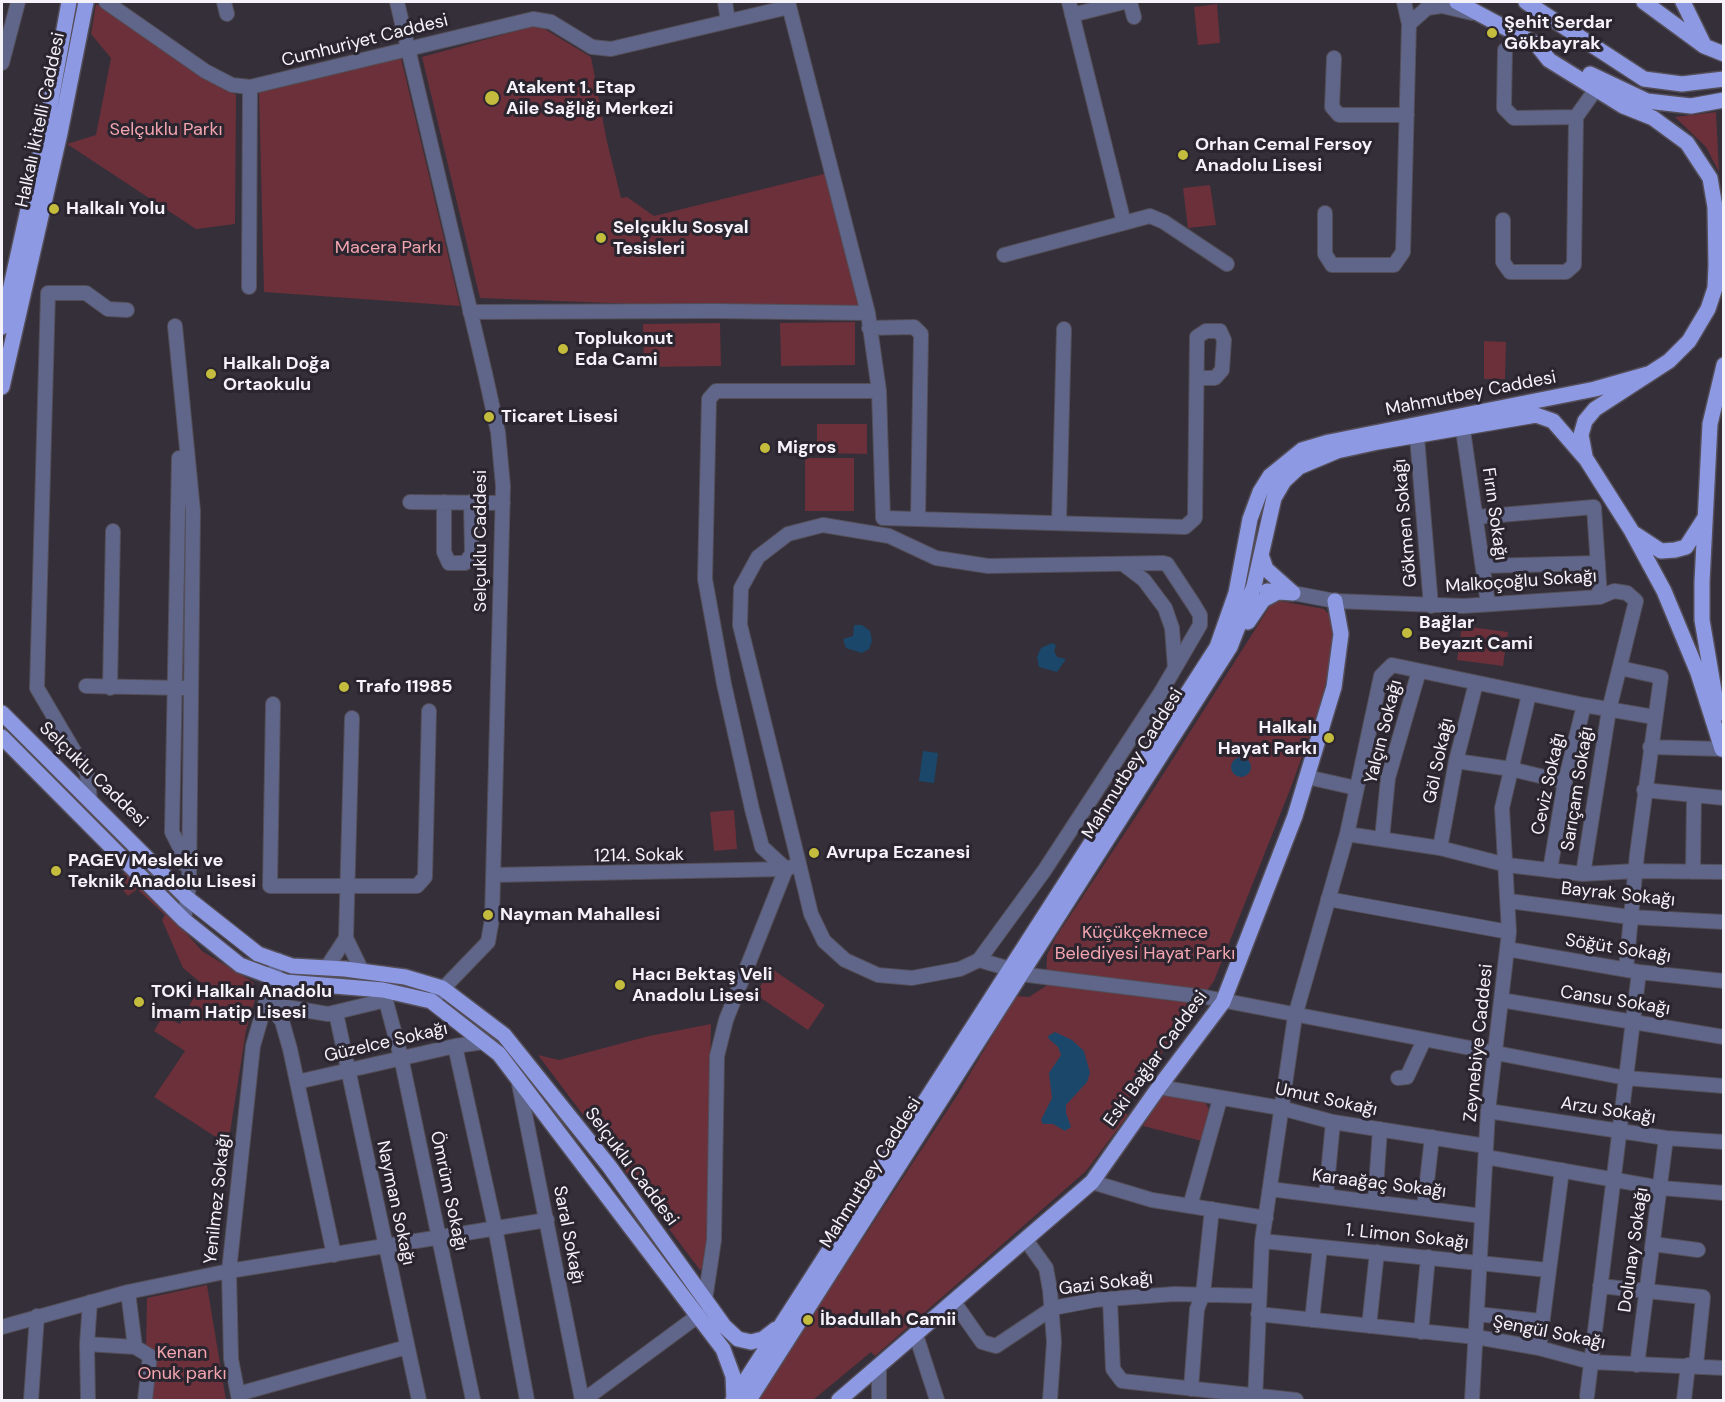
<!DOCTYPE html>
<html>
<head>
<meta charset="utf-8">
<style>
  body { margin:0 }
  #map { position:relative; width:1725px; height:1402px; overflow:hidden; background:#342f39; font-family:"DM Sans",sans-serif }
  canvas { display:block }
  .frame { position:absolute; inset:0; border:3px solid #f5f2f9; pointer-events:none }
</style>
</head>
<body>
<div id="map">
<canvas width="1725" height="1402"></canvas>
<div class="frame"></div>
</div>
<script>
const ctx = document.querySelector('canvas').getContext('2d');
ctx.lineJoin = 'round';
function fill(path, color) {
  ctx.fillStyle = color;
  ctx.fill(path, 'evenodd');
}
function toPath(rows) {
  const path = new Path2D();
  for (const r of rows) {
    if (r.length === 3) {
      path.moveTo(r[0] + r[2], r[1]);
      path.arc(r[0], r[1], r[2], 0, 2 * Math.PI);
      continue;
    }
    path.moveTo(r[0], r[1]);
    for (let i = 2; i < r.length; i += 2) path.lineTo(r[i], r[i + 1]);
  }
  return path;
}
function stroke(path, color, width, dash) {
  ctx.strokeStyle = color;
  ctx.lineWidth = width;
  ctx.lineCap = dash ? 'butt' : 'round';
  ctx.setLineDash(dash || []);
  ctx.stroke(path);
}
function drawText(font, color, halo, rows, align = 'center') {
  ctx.font = font + ' "DM Sans",sans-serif';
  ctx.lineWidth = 6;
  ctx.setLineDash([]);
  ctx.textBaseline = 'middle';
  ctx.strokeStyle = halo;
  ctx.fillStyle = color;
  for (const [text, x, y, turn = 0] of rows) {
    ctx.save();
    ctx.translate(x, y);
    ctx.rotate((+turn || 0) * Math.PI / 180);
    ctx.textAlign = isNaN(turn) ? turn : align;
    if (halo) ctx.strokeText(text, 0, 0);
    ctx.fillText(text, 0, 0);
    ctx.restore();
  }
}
const green = toPath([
  [96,4,236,95,235,224,196,229,67,144,96,135,111,58,91,34],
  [1217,4,1220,43,1198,45,1194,7],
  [538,25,591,57,607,142,621,198,627,197,654,216,832,172,868,313,480,298,422,57],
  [401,58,460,306,264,292,259,91],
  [1716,112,1719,172,1706,147,1675,117],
  [1210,185,1216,225,1188,228,1183,188],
  [855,322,855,365,781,366,780,323],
  [720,323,721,366,644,367,643,324],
  [1484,341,1506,342,1505,379,1484,379],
  [817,424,867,424,867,454,817,453],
  [805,458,854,458,854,511,805,511],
  [1280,601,1324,609,1333,619,1337,636,1321,702,1293,782,1214,981,1121,1109,1128,1115,1086,1171,875,1356,871,1352,813,1400,757,1400,958,1094,1016,996,1029,997,1046,986,1047,955,1056,937,1146,801,1270,606],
  [1462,626,1508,632,1503,666,1457,660],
  [734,810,737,849,714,851,710,812],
  [125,872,171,916,202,951,253,982,256,996,246,1031,228,1145,154,1097,185,1051,154,1031,163,1016,180,1024,201,983,183,968,162,920,165,915,137,889,128,896,118,884],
  [772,969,825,1005,808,1030,755,994],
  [711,1024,706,1265,700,1270,538,1055,559,1060,649,1036],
  [1167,1094,1205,1102,1211,1113,1202,1141,1143,1126,1163,1095],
  [207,1285,226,1400,145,1400,147,1298]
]);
const water = toPath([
  [854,625,862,625,870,631,872,641,869,649,862,653,846,648,843,639,853,636],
  [1052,643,1056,645,1054,651,1057,657,1066,659,1057,672,1039,667,1037,657,1041,648],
  [923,751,938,753,934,783,919,781],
  [1241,767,10],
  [1055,1032,1072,1040,1084,1051,1090,1073,1087,1082,1066,1105,1066,1113,1071,1127,1065,1131,1053,1124,1043,1124,1041,1120,1052,1098,1049,1073,1061,1055,1058,1047,1049,1039,1048,1036]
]);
const minor = toPath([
  [106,2,205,71,232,85,250,87,533,19,551,22,592,47,611,49,789,7],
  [224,2,227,14],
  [397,2,485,373,498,432,503,486,492,919,488,942,431,1001],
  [725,2,728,21],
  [788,2,868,313,879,391,883,518,1185,527,1195,518,1197,337,1206,331,1220,331,1224,340,1222,370,1215,378,1197,378],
  [1069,2,1124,223],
  [1130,2,1134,17],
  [1072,15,1124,2],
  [1409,24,1427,8,1442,6,1472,13],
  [1505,50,1504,108,1514,118,1576,117,1596,89],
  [1334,58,1332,107,1339,115,1407,115],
  [2,63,18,2],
  [1325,213,1325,254,1332,265,1394,265,1403,252,1409,24,1404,2],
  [1503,220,1503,262,1510,272,1566,272,1574,265,1576,117],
  [1004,255,1150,216,1164,222,1227,264],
  [249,287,250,87],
  [470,312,715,311,868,313],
  [175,326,193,511,189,886,184,920],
  [869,328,914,327,921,334,918,518],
  [1463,430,1488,604],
  [1417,437,1431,606],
  [179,458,172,832,182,852,184,864],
  [410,502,503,503],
  [444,502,444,552,449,563,465,563,472,554,471,502],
  [1477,517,1594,507,1600,597],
  [1059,523,1064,329],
  [1123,564,1144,580,1165,608,1172,628,1175,668],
  [1483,566,1598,563],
  [1293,593,1335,601,1463,606,1600,597,1614,591,1627,593,1636,601,1609,710,1583,874],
  [1620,668,1661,677,1637,854,1626,969],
  [86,686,183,688],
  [110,688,113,531],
  [273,704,270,886,417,886,425,877,429,711],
  [1650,747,1722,749],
  [1456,761,1511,769,1565,782],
  [1307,777,1356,788],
  [1644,790,1724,798],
  [90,800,87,773,37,688,48,293,86,293,108,309,127,310],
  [1347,834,1440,848,1507,865,1583,874,1635,871,1724,872],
  [1382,839,1388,778,1419,671],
  [1440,848,1456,761,1476,683],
  [799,864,740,625,741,588,758,557,788,534,823,525,889,536,936,558,988,566,1163,563,1167,564,1194,605,1200,615,1200,625,1161,692,1044,871,979,960,960,969,912,978,878,975,845,960,824,941,811,914,799,864,786,869,762,847,752,809,724,684,705,579,709,399,716,391,879,391],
  [1550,870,1565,782,1584,705],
  [1693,872,1694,795],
  [493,875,786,869,726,1020,717,1056,714,1240,705,1300],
  [1328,899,1509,932],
  [1509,901,1630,917,1724,922],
  [346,938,362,971],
  [1507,949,1639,972,1724,981],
  [979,960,1010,969],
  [327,967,346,938,352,718],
  [1020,974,1205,997,1626,1078,1724,1086],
  [383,990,401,1057,473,1400],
  [1501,1000,1724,1037],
  [267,1003,276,999,295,983],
  [268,1004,328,1014,386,1000],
  [269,1005,282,1021,290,1049,334,1255],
  [336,1013,419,1400],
  [455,1046,495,1227,527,1400],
  [1398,1078,1407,1077,1424,1040],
  [518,1079,582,1400],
  [297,1082,455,1046,484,1042],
  [1159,1087,1281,1108,1333,1122,1486,1146],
  [1488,1111,1666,1138,1724,1142],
  [1486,1157,1661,1188,1724,1193],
  [1092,1182,1152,1200,1266,1218],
  [1270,1189,1482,1216],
  [1326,1195,1333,1122],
  [1375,1202,1380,1129],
  [1190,1206,1220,1099],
  [1424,1208,1432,1137],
  [1026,1240,1046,1268,1050,1290,1054,1342,1050,1400],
  [1262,1241,1548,1270],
  [1653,1244,1698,1250],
  [1600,1286,1703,1297,1696,1365],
  [128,1292,135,1347],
  [1110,1299,1113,1369,1122,1381,1296,1400],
  [954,1302,982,1342,996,1346,1053,1308,1095,1300,1174,1294,1259,1296],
  [1258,1314,1476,1337,1539,1348,1591,1362,1724,1368],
  [1477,1314,1541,1321],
  [1312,1320,1320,1247],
  [1369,1326,1377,1252],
  [2,1327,128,1292,229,1271,547,1220],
  [1421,1332,1428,1257],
  [916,1335,937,1400],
  [87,1344,135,1347,150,1356,145,1400],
  [1539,1348,1562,1170],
  [1637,1365,1666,1138],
  [1191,1389,1197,1309,1203,1294,1212,1209],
  [238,1394,407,1347],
  [1587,1396,1639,972],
  [31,1400,37,1316],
  [88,1400,87,1344,90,1302],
  [239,1400,231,1359,229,1271,253,1046,278,960],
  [584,1400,699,1315],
  [879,1400,879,1366],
  [1255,1400,1262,1241,1295,1016,1347,834,1381,676,1392,665,1584,705,1654,717],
  [1472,1400,1488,1111,1509,932,1502,808,1529,694],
  [1684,1400,1688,1365]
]);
const major = toPath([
  [1457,2,1545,49],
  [1526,2,1644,79,1682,84,1724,79],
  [1644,2,1704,46,1724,54],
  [1683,2,1703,43],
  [1537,45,1549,60,1623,106,1653,118,1687,143,1710,178,1715,207,1716,265,1715,288,1708,309,1689,341,1669,361,1595,409,1585,421,1581,435,1585,456],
  [1590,74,1647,101,1691,106,1724,100],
  [2,327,46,128,69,2],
  [2,387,60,133,86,2],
  [1635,534,1661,551,1675,550,1686,547,1704,519],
  [1261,555,1266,569,1293,593],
  [1267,591,1293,593],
  [1248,622,1263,600,1276,593],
  [2,713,187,898,258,954,292,966,345,969,405,977,442,988,504,1035,609,1166,724,1326,738,1339,751,1342,763,1339,776,1329],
  [1718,714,1702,620,1702,582,1710,424,1724,365],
  [2,737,184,920,240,965,286,982,383,990,431,1001,499,1054,723,1349,733,1376,734,1399],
  [733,1400,1217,647,1236,593,1250,519,1260,492,1270,476,1302,450,1329,442,1595,389,1648,374],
  [749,1400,1230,647,1254,586,1274,498,1284,481,1299,467,1337,451,1378,442,1536,415,1553,421,1586,459,1631,530,1664,591,1698,673,1722,749],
  [839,1400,1092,1182,1159,1087,1223,1002,1295,816,1334,687,1341,634,1335,601]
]);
const markers = [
  [1492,33,6,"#c4bc3d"],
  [492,98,8,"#c4bc3d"],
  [1183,155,6,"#c4bc3d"],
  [54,209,6,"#c4bc3d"],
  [601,238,6,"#c4bc3d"],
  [563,349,6,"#c4bc3d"],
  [211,374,6,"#c4bc3d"],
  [489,417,6,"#c4bc3d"],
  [765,448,6,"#c4bc3d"],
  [1407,633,6,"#c4bc3d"],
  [344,687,6,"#c4bc3d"],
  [1329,738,6,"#c4bc3d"],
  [814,853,6,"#c4bc3d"],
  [56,871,6,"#c4bc3d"],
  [488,915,6,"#c4bc3d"],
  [620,985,6,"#c4bc3d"],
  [139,1002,6,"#c4bc3d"],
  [808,1320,6,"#c4bc3d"]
];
const poiNames = [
  ["Şehit Serdar",1504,23],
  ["Gökbayrak",1504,44],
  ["Atakent 1. Etap",506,88],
  ["Aile Sağlığı Merkezi",506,109],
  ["Orhan Cemal Fersoy",1195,145],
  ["Anadolu Lisesi",1195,166],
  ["Halkalı Yolu",66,209],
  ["Selçuklu Sosyal",613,228],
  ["Tesisleri",613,249],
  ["Toplukonut",575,339],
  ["Eda Cami",575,360],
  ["Halkalı Doğa",223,364],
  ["Ortaokulu",223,385],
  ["Ticaret Lisesi",501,417],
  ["Migros",777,448],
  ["Bağlar",1419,623],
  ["Beyazıt Cami",1419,644],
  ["Trafo 11985",356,687],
  ["Halkalı",1317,728,"right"],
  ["Hayat Parkı",1317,749,"right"],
  ["Avrupa Eczanesi",826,853],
  ["PAGEV Mesleki ve",68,861],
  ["Teknik Anadolu Lisesi",68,882],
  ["Nayman Mahallesi",500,915],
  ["Hacı Bektaş Veli",632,975],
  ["Anadolu Lisesi",632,996],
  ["TOKİ Halkalı Anadolu",151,992],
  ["İmam Hatip Lisesi",151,1013],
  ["İbadullah Camii",820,1320]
];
const streetNames = [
  ["Cumhuriyet Caddesi",365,41,-14],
  ["Halkalı İkitelli Caddesi",41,120,-78],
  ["Mahmutbey Caddesi",1471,394,-11],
  ["Fırın Sokağı",1494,514,82],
  ["Gökmen Sokağı",1406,523,-95],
  ["Selçuklu Caddesi",481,541,-90],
  ["Malkoçoğlu Sokağı",1521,582,-4],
  ["Yalçın Sokağı",1384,732,-76],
  ["Göl Sokağı",1439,761,-78],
  ["Mahmutbey Caddesi",1133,764,-58],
  ["Selçuklu Caddesi",93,775,44],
  ["Ceviz Sokağı",1549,784,-78],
  ["Sarıçam Sokağı",1578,789,-81],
  ["1214. Sokak",639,856,-1],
  ["Bayrak Sokağı",1618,895,6],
  ["Söğüt Sokağı",1618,949,9],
  ["Cansu Sokağı",1615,1001,9],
  ["Güzelce Sokağı",386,1043,-13],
  ["Zeynebiye Caddesi",1479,1043,-84],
  ["Eski Bağlar Caddesi",1156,1059,-54],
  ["Umut Sokağı",1326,1100,12],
  ["Arzu Sokağı",1608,1111,9],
  ["Selçuklu Caddesi",631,1167,53],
  ["Mahmutbey Caddesi",871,1173,-58],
  ["Karaağaç Sokağı",1379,1184,7],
  ["Ömrüm Sokağı",448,1191,78],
  ["Yenilmez Sokağı",218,1199,-84],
  ["Nayman Sokağı",395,1203,78],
  ["Saral Sokağı",568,1235,79],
  ["1. Limon Sokağı",1407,1237,6],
  ["Dolunay Sokağı",1634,1250,-82],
  ["Gazi Sokağı",1106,1284,-7],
  ["Şengül Sokağı",1549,1333,11]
];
const parkNames = [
  ["Selçuklu Parkı",166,130],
  ["Macera Parkı",388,248],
  ["Küçükçekmece",1145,933],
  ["Belediyesi Hayat Parkı",1145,954],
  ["Kenan",182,1353],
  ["Onuk parkı",182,1374]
];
fill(green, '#6b303a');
fill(water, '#1b486a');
stroke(minor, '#534e58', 16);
stroke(major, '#534e58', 18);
stroke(minor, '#60668a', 14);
stroke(major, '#8e99e3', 15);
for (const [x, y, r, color] of markers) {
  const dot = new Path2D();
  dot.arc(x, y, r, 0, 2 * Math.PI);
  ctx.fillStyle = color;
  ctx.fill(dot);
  stroke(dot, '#2a252f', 2);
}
drawText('bold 18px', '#f5f2f9', '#2a252f', poiNames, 'left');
drawText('18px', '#f5f2f9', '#2a252f', streetNames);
drawText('18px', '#f4a5af', '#2a252f', parkNames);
</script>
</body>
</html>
